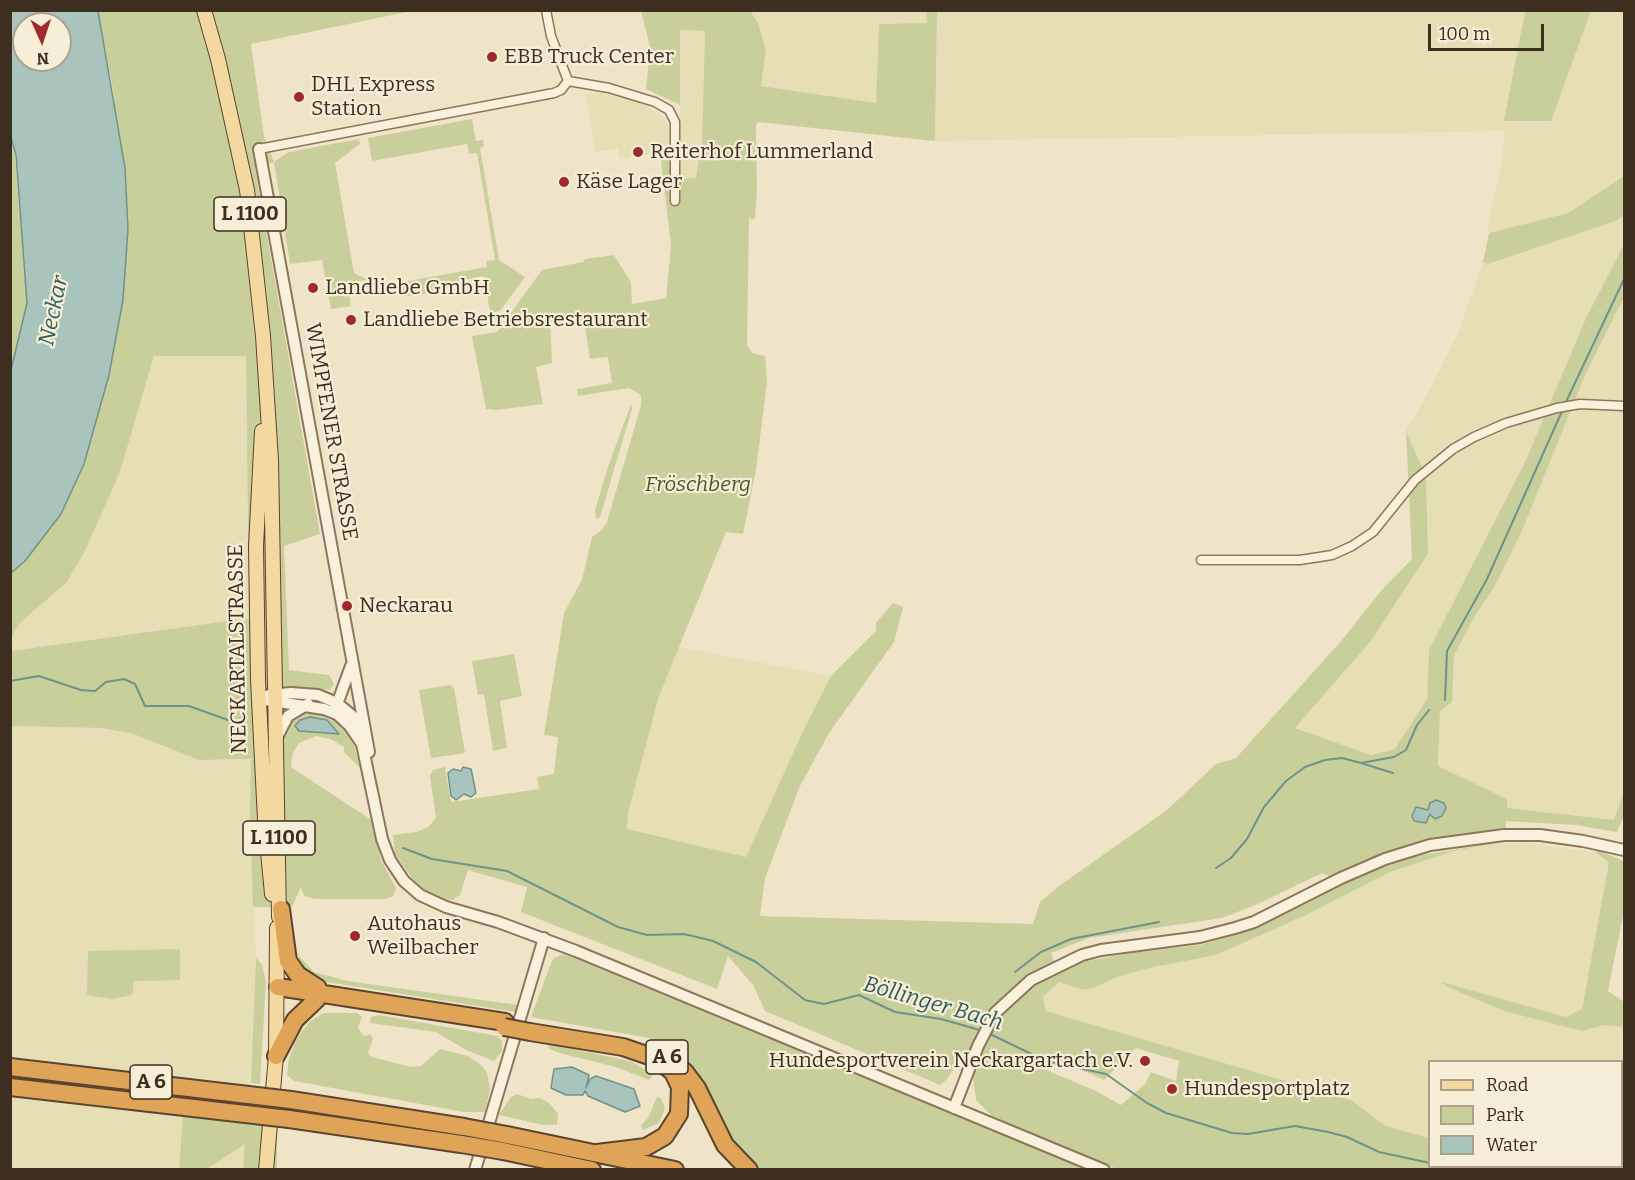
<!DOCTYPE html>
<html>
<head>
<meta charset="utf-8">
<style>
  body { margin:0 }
  #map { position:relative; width:1635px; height:1180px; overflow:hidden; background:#f0e4c8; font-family:Bitter,serif }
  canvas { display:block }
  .frame { position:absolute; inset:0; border:12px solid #3d2e20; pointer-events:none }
  .legend { position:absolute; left:1428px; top:1060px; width:195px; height:108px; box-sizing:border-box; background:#f7eed8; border:2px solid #ada18e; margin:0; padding:8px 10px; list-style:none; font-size:18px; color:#3d2e20 }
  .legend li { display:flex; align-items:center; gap:12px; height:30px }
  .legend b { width:30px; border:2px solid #ada18e }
  .north { position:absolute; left:12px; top:12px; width:60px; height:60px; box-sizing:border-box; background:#f7eed8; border:2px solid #ada18e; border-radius:50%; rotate:177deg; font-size:16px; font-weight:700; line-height:24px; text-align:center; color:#3d2e20 }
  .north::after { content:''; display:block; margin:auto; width:21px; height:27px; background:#9e2a2b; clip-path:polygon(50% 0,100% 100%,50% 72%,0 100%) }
  .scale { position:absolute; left:1428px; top:24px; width:116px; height:27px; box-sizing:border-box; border:3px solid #3d2e20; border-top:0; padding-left:8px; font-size:18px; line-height:21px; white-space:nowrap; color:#3d2e20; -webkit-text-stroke:4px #f7eed8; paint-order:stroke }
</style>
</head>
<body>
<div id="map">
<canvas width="1635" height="1180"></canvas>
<div class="frame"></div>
<ul class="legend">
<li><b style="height:8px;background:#f3d9a0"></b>Road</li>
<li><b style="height:16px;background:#c9cf9b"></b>Park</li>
<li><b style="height:16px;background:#a9c4bc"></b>Water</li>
</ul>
<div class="north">N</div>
<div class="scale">100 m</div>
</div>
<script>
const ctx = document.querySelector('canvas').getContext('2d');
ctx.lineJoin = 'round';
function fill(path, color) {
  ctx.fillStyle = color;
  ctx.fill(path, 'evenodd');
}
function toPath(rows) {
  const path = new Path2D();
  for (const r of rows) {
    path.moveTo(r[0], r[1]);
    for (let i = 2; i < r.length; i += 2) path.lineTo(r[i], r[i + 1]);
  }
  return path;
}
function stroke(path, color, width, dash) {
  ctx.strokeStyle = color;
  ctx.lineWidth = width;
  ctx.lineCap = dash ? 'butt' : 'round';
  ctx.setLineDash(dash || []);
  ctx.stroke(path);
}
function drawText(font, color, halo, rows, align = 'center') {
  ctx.font = font + ' Bitter,serif';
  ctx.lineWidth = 4.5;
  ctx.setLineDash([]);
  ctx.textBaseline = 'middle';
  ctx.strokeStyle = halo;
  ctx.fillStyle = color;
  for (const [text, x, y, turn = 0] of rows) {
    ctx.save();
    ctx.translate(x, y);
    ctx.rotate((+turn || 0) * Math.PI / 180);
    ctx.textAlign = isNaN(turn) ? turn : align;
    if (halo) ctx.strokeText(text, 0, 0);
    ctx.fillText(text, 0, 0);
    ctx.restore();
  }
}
const farmland = toPath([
  [937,10,1525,11,1504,121,1550,121,1591,11,1624,11,1624,176,1568,213,1489,233,1487,227,1502,163,1505,131,935,141],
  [750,11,926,11,928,23,879,24,876,103,761,86,766,50,758,22],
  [680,30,705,31,702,141,696,178,680,179],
  [597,93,637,101,665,118,669,128,670,150,620,159,618,148,595,152,586,94],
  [1624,216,1624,244,1586,318,1526,460,1429,650,1427,699,1395,749,1371,755,1295,728,1371,641,1428,554,1426,476,1406,431,1433,384,1459,331,1483,262,1488,264,1613,222],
  [1624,297,1624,791,1614,820,1506,808,1438,767,1440,711,1452,702,1454,655,1475,616,1495,586,1521,533,1586,373],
  [246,355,249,618,11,651,11,637,21,622,67,582,85,551,120,472,154,356],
  [678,647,831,676,803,731,746,857,627,829,628,813,659,696],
  [10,726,100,728,131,733,199,760,252,759,250,816,256,958,252,1074,247,1120,183,1114,179,1169,11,1169],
  [1526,843,1593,852,1609,861,1582,1009,1566,1017,1443,983,1504,1011,1582,1031,1604,1025,1624,1027,1624,1137,1622,1138,1622,1062,1430,1062,1429,1138,1386,1126,1351,1100,1046,1011,1043,997,1059,982,1093,988,1117,977,1149,968,1216,955,1304,916,1390,872,1454,851,1492,844],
  [246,1144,243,1169,207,1170,240,1145]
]);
const green = toPath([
  [98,11,412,11,251,44,264,136,274,162,289,152,359,139,360,144,335,163,354,273,368,280,347,282,351,306,331,309,322,260,290,264,274,162,255,168,320,534,284,546,289,670,329,675,334,684,330,690,290,688,290,705,323,712,345,726,343,729,354,745,360,768,344,752,344,747,330,739,316,736,299,743,293,752,291,767,373,821,381,860,396,888,393,896,385,899,315,899,304,896,301,887,292,907,253,907,250,816,251,759,199,760,131,733,100,728,11,726,11,651,249,618,246,356,154,356,120,472,85,551,67,582,21,622,11,637,11,573,25,561,61,514,84,464,109,375,114,95],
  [641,11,750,11,758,22,766,50,761,86,876,103,879,24,927,23,926,11,937,11,935,141,758,122,756,126,757,189,755,219,749,218,747,345,752,353,765,356,767,382,756,470,743,534,726,532,659,696,628,813,627,829,746,857,803,731,831,676,876,631,876,623,893,603,903,607,894,642,829,733,800,786,765,878,760,916,1033,924,1040,902,1059,886,1167,810,1216,764,1236,758,1342,640,1380,592,1412,559,1406,431,1426,476,1428,554,1371,641,1295,728,1371,755,1395,749,1427,699,1429,650,1526,460,1586,318,1624,244,1624,297,1586,373,1521,533,1495,586,1475,616,1454,655,1452,702,1440,711,1438,766,1507,799,1507,808,1614,820,1624,791,1624,815,1617,832,1576,825,1506,821,1506,829,1428,839,1380,854,1329,876,1322,873,1258,904,1222,918,1089,938,1051,953,1058,972,1082,962,1130,953,1200,945,1239,934,1360,876,1416,856,1491,844,1454,851,1390,872,1304,916,1216,955,1149,968,1117,977,1093,988,1083,990,1059,982,1043,997,1046,1011,1351,1100,1386,1126,1429,1138,1430,1166,1486,1166,1500,1169,1117,1169,1061,1148,991,1115,976,1100,973,1077,954,1068,947,1079,940,1085,765,1011,753,985,728,956,717,989,521,912,527,887,468,870,460,895,453,900,443,900,423,891,412,878,395,854,393,835,417,832,428,827,436,818,430,776,433,770,445,767,451,802,539,789,537,777,554,774,558,737,544,735,564,613,582,580,592,537,602,530,607,522,641,405,641,395,629,388,578,396,577,389,612,383,608,357,590,359,584,320,550,321,552,363,536,367,543,404,495,410,486,409,472,336,497,332,542,270,583,262,585,259,614,255,631,282,632,304,666,298,671,245,660,152,680,149,680,179,696,178,702,141,705,31,680,30,680,105,646,89,650,47],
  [1136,1048,1179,1061,1176,1081,1151,1072,1145,1084,1121,1105,1094,1090,1027,1062,1031,1056,1044,1063,1079,1069,1104,1080],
  [1525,11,1591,11,1551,121,1504,121],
  [472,119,476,141,483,140,484,146,480,148,499,260,525,277,501,310,494,313,490,312,484,276,436,285,437,292,406,296,404,291,376,296,385,292,383,283,391,284,487,267,486,261,495,260,477,153,469,154,467,144,372,161,368,138],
  [10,134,15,155,27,303,11,370],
  [1624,176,1624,216,1613,222,1488,264,1483,262,1489,233,1568,213],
  [631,404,632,409,600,517,596,519,595,510,607,470],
  [514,654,522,696,500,701,507,748,493,751,484,694,478,695,472,661],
  [450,685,454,688,465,753,431,758,419,690],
  [1599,851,1624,861,1624,911,1608,991,1624,1002,1624,1027,1604,1025,1582,1031,1504,1011,1448,987,1441,982,1566,1017,1582,1009,1609,862,1595,852],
  [180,949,180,980,134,981,132,995,112,999,87,995,88,951],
  [563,954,574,958,1086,1169,760,1169,744,1158,716,1117,713,1101,685,1055,649,1038,531,1017,551,963,554,958],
  [299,956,314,972,347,981,518,1005,515,1012,327,982,310,974,297,961],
  [256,958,262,965,266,981,260,1084,251,1083],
  [324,1013,357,1013,362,1017,358,1028,364,1036,370,1034,373,1038,368,1054,372,1057,411,1067,421,1066,440,1049,468,1056,480,1064,487,1072,490,1089,485,1112,464,1112,294,1081,287,1075,289,1058,296,1040,309,1022],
  [379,1015,498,1036,502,1042,502,1051,494,1061,466,1050,436,1032,370,1023,371,1017],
  [549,1044,630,1061,651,1073,652,1077,649,1080,616,1067,559,1053,548,1048],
  [517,1094,531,1099,541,1098,550,1104,558,1114,557,1125,543,1125,499,1115,510,1098],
  [657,1097,661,1098,665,1108,659,1123,643,1130,641,1125,648,1118],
  [183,1114,277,1124,277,1169,243,1169,245,1144,207,1169,179,1170]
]);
const water = toPath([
  [11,10,98,11,125,168,128,229,123,300,109,375,84,464,61,514,25,561,11,573,11,370,27,303,16,155,10,134,11,10],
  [24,24,60,24,60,60,24,60,24,24],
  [310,717,327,720,339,734,299,731,295,726,300,720,310,717],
  [463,767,471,769,476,793,471,797,464,794,456,800,451,796,448,773,453,769,461,771,463,767],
  [1436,800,1444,803,1446,808,1442,816,1435,819,1430,814,1426,823,1414,821,1412,816,1416,807,1428,810,1430,803,1436,800],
  [572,1067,589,1075,586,1088,590,1079,596,1076,634,1089,640,1106,625,1112,588,1096,585,1091,583,1095,566,1095,551,1088,554,1069,572,1067]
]);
const stream = toPath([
  [1565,404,1624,279],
  [10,681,39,676,81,690,95,691,106,682,124,679,135,684,145,706,189,706,228,720],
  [1445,700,1447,651,1487,579,1563,409],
  [1361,763,1393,773],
  [403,848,432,859,507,871,618,927,647,935,684,934,713,941,756,962,805,1000,824,1004,859,995,895,1012,941,1019,983,1031],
  [1216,868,1231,858,1247,839,1264,807,1286,781,1305,767,1325,760,1342,758,1361,763,1394,757,1406,750,1417,725,1429,710],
  [1015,972,1041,952,1071,939,1159,922],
  [988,1033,1046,1061,1106,1074,1147,1103,1166,1113,1232,1133,1248,1134,1295,1126,1328,1132,1347,1137,1379,1152,1430,1163],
  [1436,1166,1442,1170]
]);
const minor = toPath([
  [546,10,551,36,568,81],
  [568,81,609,88,655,102,669,110,675,122,675,201],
  [259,149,554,93,561,90,568,81],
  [1201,560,1300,560,1332,555,1352,546,1373,532,1415,480,1453,449,1474,437,1506,423,1557,408,1580,404,1624,406]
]);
const tertiary = toPath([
  [259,149,369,752],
  [269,695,291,693,318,695,337,703,355,718,363,730],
  [259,699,324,709,337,714,349,725,362,744,382,839,390,860,404,881,420,895,446,907,498,922,576,951,1104,1170],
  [336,707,351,666],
  [277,737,288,716,308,704],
  [954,1108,978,1046,995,1013,1031,980,1082,955,1101,950,1200,937,1235,928,1254,922,1341,878,1385,859,1430,845,1504,835,1540,835,1583,841,1624,850],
  [475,1170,544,938]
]);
const primary = toPath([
  [204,10,218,59,247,190,263,336,271,460,279,917],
  [262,431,256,546,258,680,265,820,272,894],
  [266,1170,276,1056,277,928]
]);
const motorway = toPath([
  [281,909,288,961,298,975,318,988],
  [278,987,505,1022],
  [530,1032,623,1047,655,1058,673,1072,680,1087,679,1114,665,1136,646,1147,597,1153],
  [276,1056,295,1020,317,999],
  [671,1059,685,1072,697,1088,725,1145,749,1170],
  [291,1100,464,1127],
  [289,1119,461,1144],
  [507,1135,675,1170],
  [503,1151,592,1170]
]);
const motorwayBridge = toPath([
  [504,1027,530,1032],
  [10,1067,291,1100],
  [10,1087,289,1119],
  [464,1127,507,1135],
  [461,1144,503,1151]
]);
const markers = [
  [492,57,6,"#9e2a2b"],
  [299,97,6,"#9e2a2b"],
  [638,152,6,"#9e2a2b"],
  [564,182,6,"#9e2a2b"],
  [313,288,6,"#9e2a2b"],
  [351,320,6,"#9e2a2b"],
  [347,606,6,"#9e2a2b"],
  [355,936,6,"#9e2a2b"],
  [1145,1061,6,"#9e2a2b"],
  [1172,1089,6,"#9e2a2b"]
];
const shields = [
  [250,214,72],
  [279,838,72],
  [667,1057,42],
  [151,1082,42]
];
const shieldNames = [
  ["L 1100",250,214],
  ["L 1100",279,838],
  ["A 6",667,1057],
  ["A 6",151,1082]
];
const poiNames = [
  ["EBB Truck Center",504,57],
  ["DHL Express",311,85],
  ["Station",311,109],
  ["Reiterhof Lummerland",650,152],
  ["Käse Lager",576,182],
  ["Landliebe GmbH",325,288],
  ["Landliebe Betriebsrestaurant",363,320],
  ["Neckarau",359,606],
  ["Autohaus",367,924],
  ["Weilbacher",367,948],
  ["Hundesportverein Neckargartach e.V.",1133,1061,"right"],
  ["Hundesportplatz",1184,1089]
];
const streetNames = [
  ["WIMPFENER STRASSE",331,432,80],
  ["NECKARTALSTRASSE",238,649,-91]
];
const parkNames = [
  ["Fröschberg",698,485]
];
const waterNames = [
  ["Neckar",54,311,-78],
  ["Böllinger Bach",933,1004,16]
];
fill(farmland, '#e6deb5');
fill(green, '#c9cf9b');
fill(water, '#a9c4bc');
stroke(water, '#6f938a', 1.5);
stroke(stream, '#6f938a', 2);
stroke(minor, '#8d765c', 11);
stroke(tertiary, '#8d765c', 14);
stroke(primary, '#5b4430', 16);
stroke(motorway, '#5b4430', 20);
stroke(minor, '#faf1dc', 8);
stroke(tertiary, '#faf1dc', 10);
stroke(primary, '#f3d9a0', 14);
stroke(motorway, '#e0a458', 16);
stroke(motorwayBridge, '#5b4430', 20, []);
stroke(motorwayBridge, '#e0a458', 16);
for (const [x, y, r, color] of markers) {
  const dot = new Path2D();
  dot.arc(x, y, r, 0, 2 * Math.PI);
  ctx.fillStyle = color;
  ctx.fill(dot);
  stroke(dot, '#f7eed8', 2);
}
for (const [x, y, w] of shields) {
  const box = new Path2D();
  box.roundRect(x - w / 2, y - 17, w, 34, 4.5);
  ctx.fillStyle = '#f7eed8';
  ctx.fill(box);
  stroke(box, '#3d2e20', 1.5);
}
drawText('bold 20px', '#3d2e20', null, shieldNames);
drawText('21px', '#3d2e20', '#f7eed8', poiNames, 'left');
drawText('21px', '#3d2e20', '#f7eed8', streetNames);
drawText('italic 21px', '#4d5a26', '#f7eed8', parkNames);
drawText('italic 22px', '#2f5d5a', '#f7eed8', waterNames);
</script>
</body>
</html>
